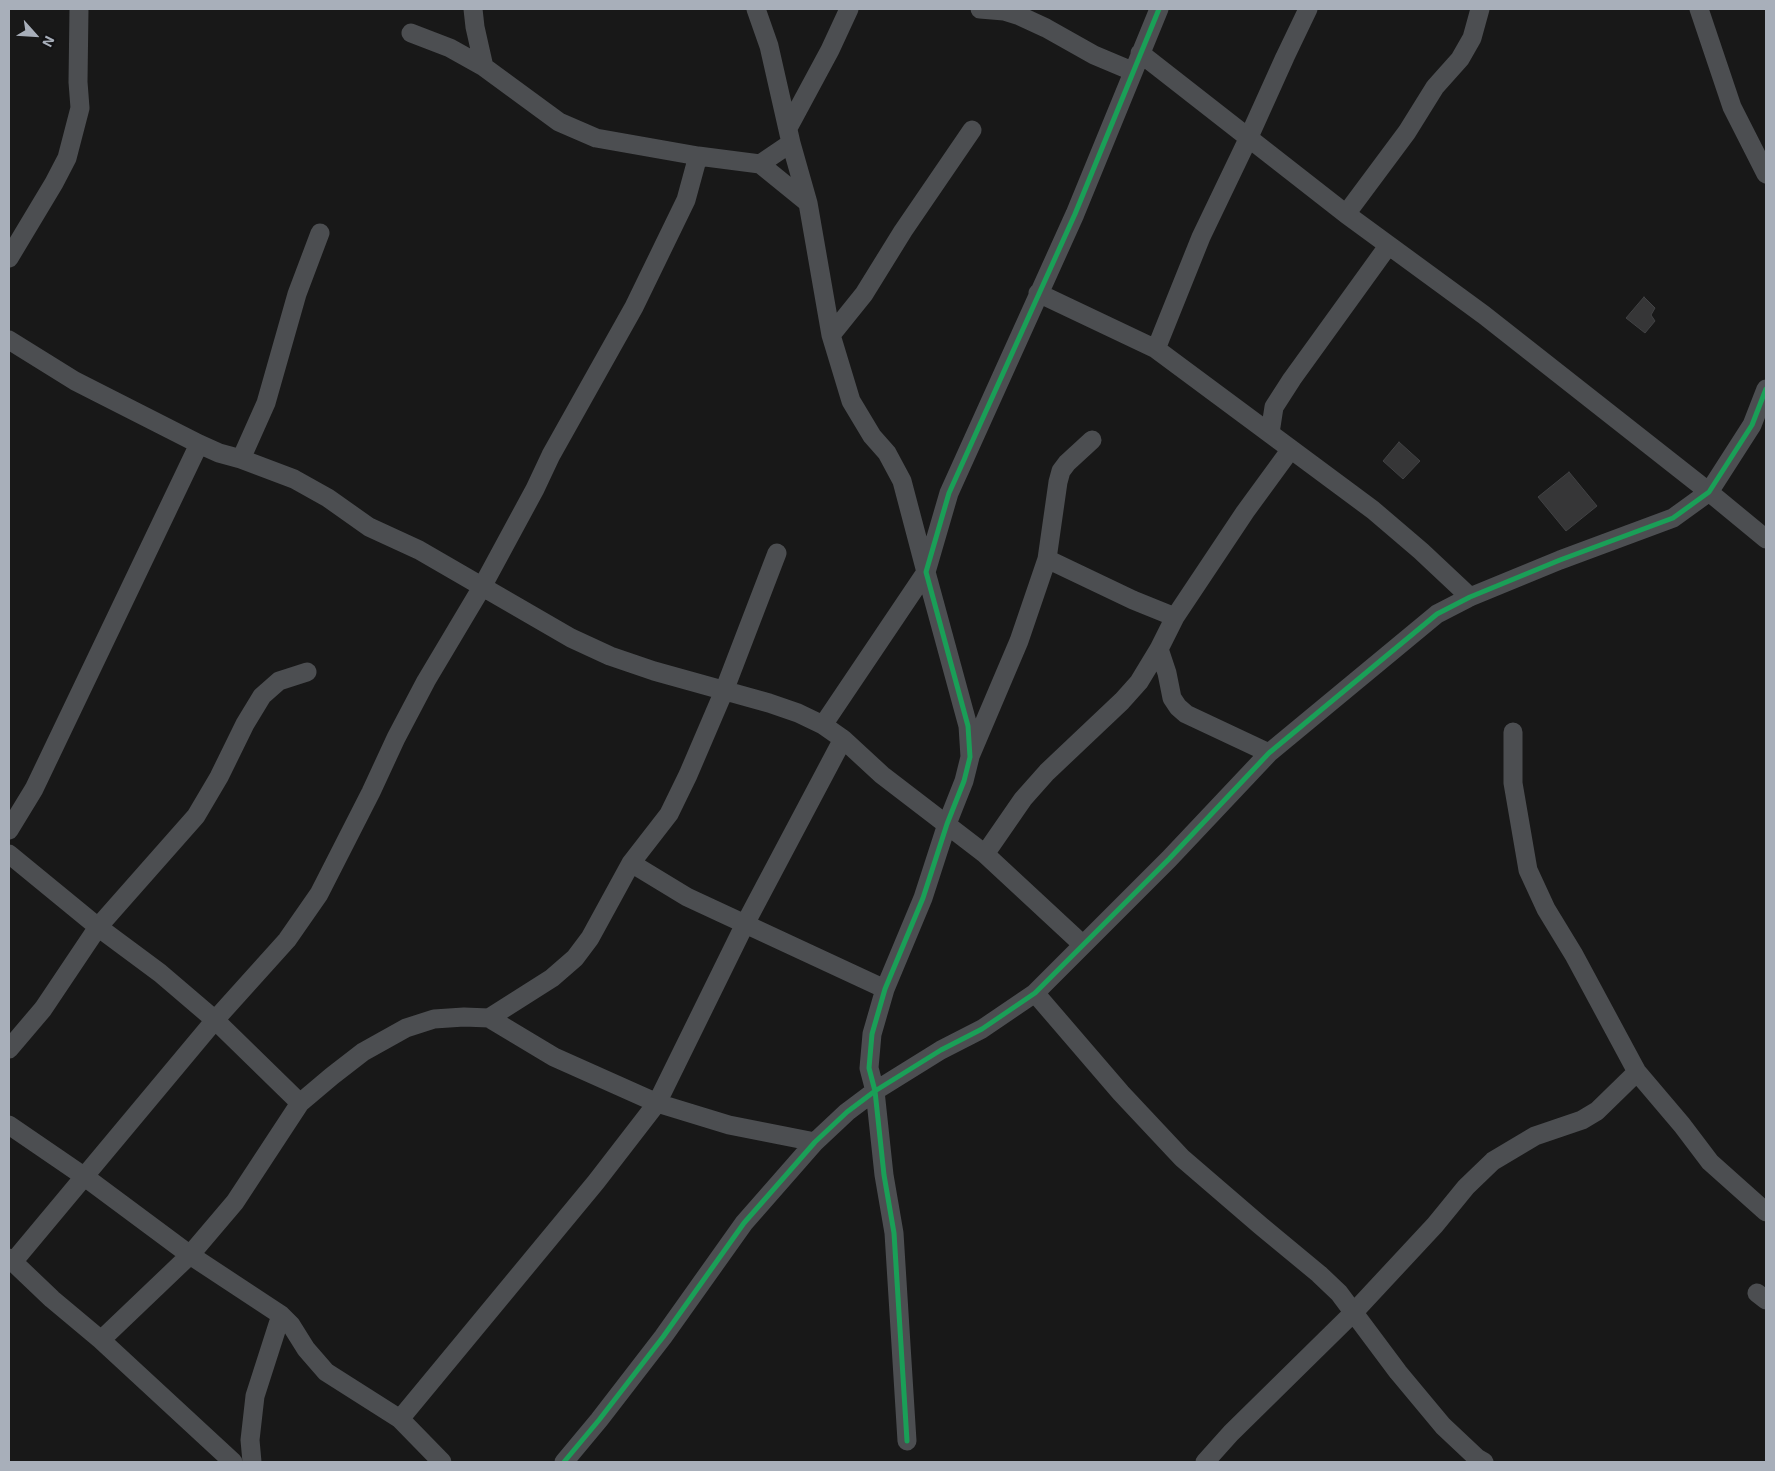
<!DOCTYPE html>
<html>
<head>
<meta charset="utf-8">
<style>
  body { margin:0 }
  #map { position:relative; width:1775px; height:1471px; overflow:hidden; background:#181818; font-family:"Exo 2",sans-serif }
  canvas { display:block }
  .frame { position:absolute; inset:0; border:10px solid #a8afba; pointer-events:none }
  .north { position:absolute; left:10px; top:10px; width:50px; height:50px; -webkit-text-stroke:4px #121214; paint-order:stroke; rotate:116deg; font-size:14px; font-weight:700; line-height:20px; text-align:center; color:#a8afba }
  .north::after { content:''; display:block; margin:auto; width:18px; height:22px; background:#a8afba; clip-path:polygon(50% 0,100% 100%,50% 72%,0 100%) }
</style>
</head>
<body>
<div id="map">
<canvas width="1775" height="1471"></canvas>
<div class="frame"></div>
<div class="north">N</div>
</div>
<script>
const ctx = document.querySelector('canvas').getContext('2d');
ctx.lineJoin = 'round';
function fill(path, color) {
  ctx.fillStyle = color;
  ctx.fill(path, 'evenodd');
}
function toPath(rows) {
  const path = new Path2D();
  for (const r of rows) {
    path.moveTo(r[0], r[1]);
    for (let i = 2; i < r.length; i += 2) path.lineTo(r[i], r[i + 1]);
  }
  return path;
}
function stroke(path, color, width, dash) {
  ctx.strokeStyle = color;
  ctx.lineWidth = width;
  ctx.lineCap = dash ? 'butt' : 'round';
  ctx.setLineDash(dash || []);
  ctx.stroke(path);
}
const building = toPath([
  [1644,297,1655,308,1651,315,1655,321,1645,333,1626,318,1644,297],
  [1399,442,1420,461,1403,479,1383,461,1399,442],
  [1569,472,1597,506,1566,531,1538,497,1569,472]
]);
const street = toPath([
  [473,9,475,27,484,67],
  [756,9,769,46,791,143,808,203,831,335,851,401,872,436,887,453,902,481,926,572,823,725],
  [980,9,1004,11,1020,16,1046,28,1094,55,1132,71],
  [1699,9,1732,107,1766,174],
  [411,33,450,48,484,67,559,122,596,138,698,156,760,164,808,203],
  [1140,53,1346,214,1484,315,1709,492,1766,539],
  [788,128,830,50,849,9],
  [760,164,791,143],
  [1346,214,1407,132,1435,87,1460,59,1472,38,1480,9],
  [9,258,54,183,67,158,80,108,78,82,79,9],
  [1038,293,1156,349,1373,510,1421,551,1470,597],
  [831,335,864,294,903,231,972,130],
  [9,340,75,381,199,444,219,453,241,459,294,479,328,498,369,527,419,550,571,638,610,656,654,671,769,703,798,713,823,725,843,739,882,775,985,854,1082,944],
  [1156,349,1201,237,1248,139,1285,57,1308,9],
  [1270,433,1274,407,1292,379,1388,246],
  [241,459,266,403,297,294,320,233],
  [1047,559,1133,600,1175,617],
  [1159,649,1167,673,1172,698,1178,707,1186,714,1269,753],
  [1513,732,1513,783,1528,870,1546,909,1574,955,1637,1072,1682,1125,1710,1162,1766,1212],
  [971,754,1019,641,1047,559,1058,482,1061,471,1067,463,1092,440],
  [9,830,34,789,199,444],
  [9,854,98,927,160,973,215,1020,300,1103],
  [985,854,1023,799,1047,772,1122,701,1139,682,1159,649,1175,617,1245,512,1291,449],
  [631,863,687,897,885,989],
  [1035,993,1121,1093,1182,1158,1261,1226,1319,1274,1339,1293,1398,1372,1443,1426,1477,1458,1484,1462],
  [489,1018,552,978,575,958,590,938,631,863,669,814,688,775,724,691,777,553],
  [9,1049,43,1009,98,927,196,816,219,777,245,724,262,696,279,681,307,672],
  [9,1125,85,1177,190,1255,281,1315,291,1325,306,1349,326,1372,400,1419,442,1462],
  [9,1258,52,1299,101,1340,233,1462],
  [13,1262,215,1020,287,940,319,894,371,792,396,738,426,681,482,587,535,489,551,455,634,307,686,200,698,156],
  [1757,1293,1766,1300],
  [101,1340,190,1255,235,1202,300,1103,332,1076,363,1052,406,1028,434,1019,464,1017,489,1018,554,1057,657,1103,729,1125,815,1142],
  [400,1419,596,1182,657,1103,745,924,843,739],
  [907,1441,894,1233,884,1175,875,1091,869,1068,872,1034,885,989,923,898,947,824,964,781,970,757,968,726,926,572,949,493,1075,214,1159,9],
  [252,1462,250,1440,255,1396,281,1315],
  [564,1462,599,1420,663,1337,744,1223,815,1142,847,1112,875,1091,941,1050,982,1029,1035,993,1169,859,1269,753,1437,614,1470,597,1560,560,1673,518,1709,492,1752,425,1766,389],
  [1205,1462,1231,1433,1354,1312,1435,1225,1466,1187,1493,1161,1535,1136,1582,1120,1597,1111,1637,1072]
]);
const cycleway = toPath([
  [907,1441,894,1233,884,1175,875,1091,869,1068,872,1034,885,989,923,898,947,824,964,781,970,757,968,726,926,572,949,493,1075,214,1159,9],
  [564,1462,599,1420,663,1337,744,1223,815,1142,847,1112,875,1091,941,1050,982,1029,1035,993,1169,859,1269,753,1437,614,1470,597,1560,560,1673,518,1709,492,1752,425,1766,389]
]);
fill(building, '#363637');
stroke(building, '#414244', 1);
stroke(street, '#4c4e51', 19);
stroke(cycleway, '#1a9f57', 5);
</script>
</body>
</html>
